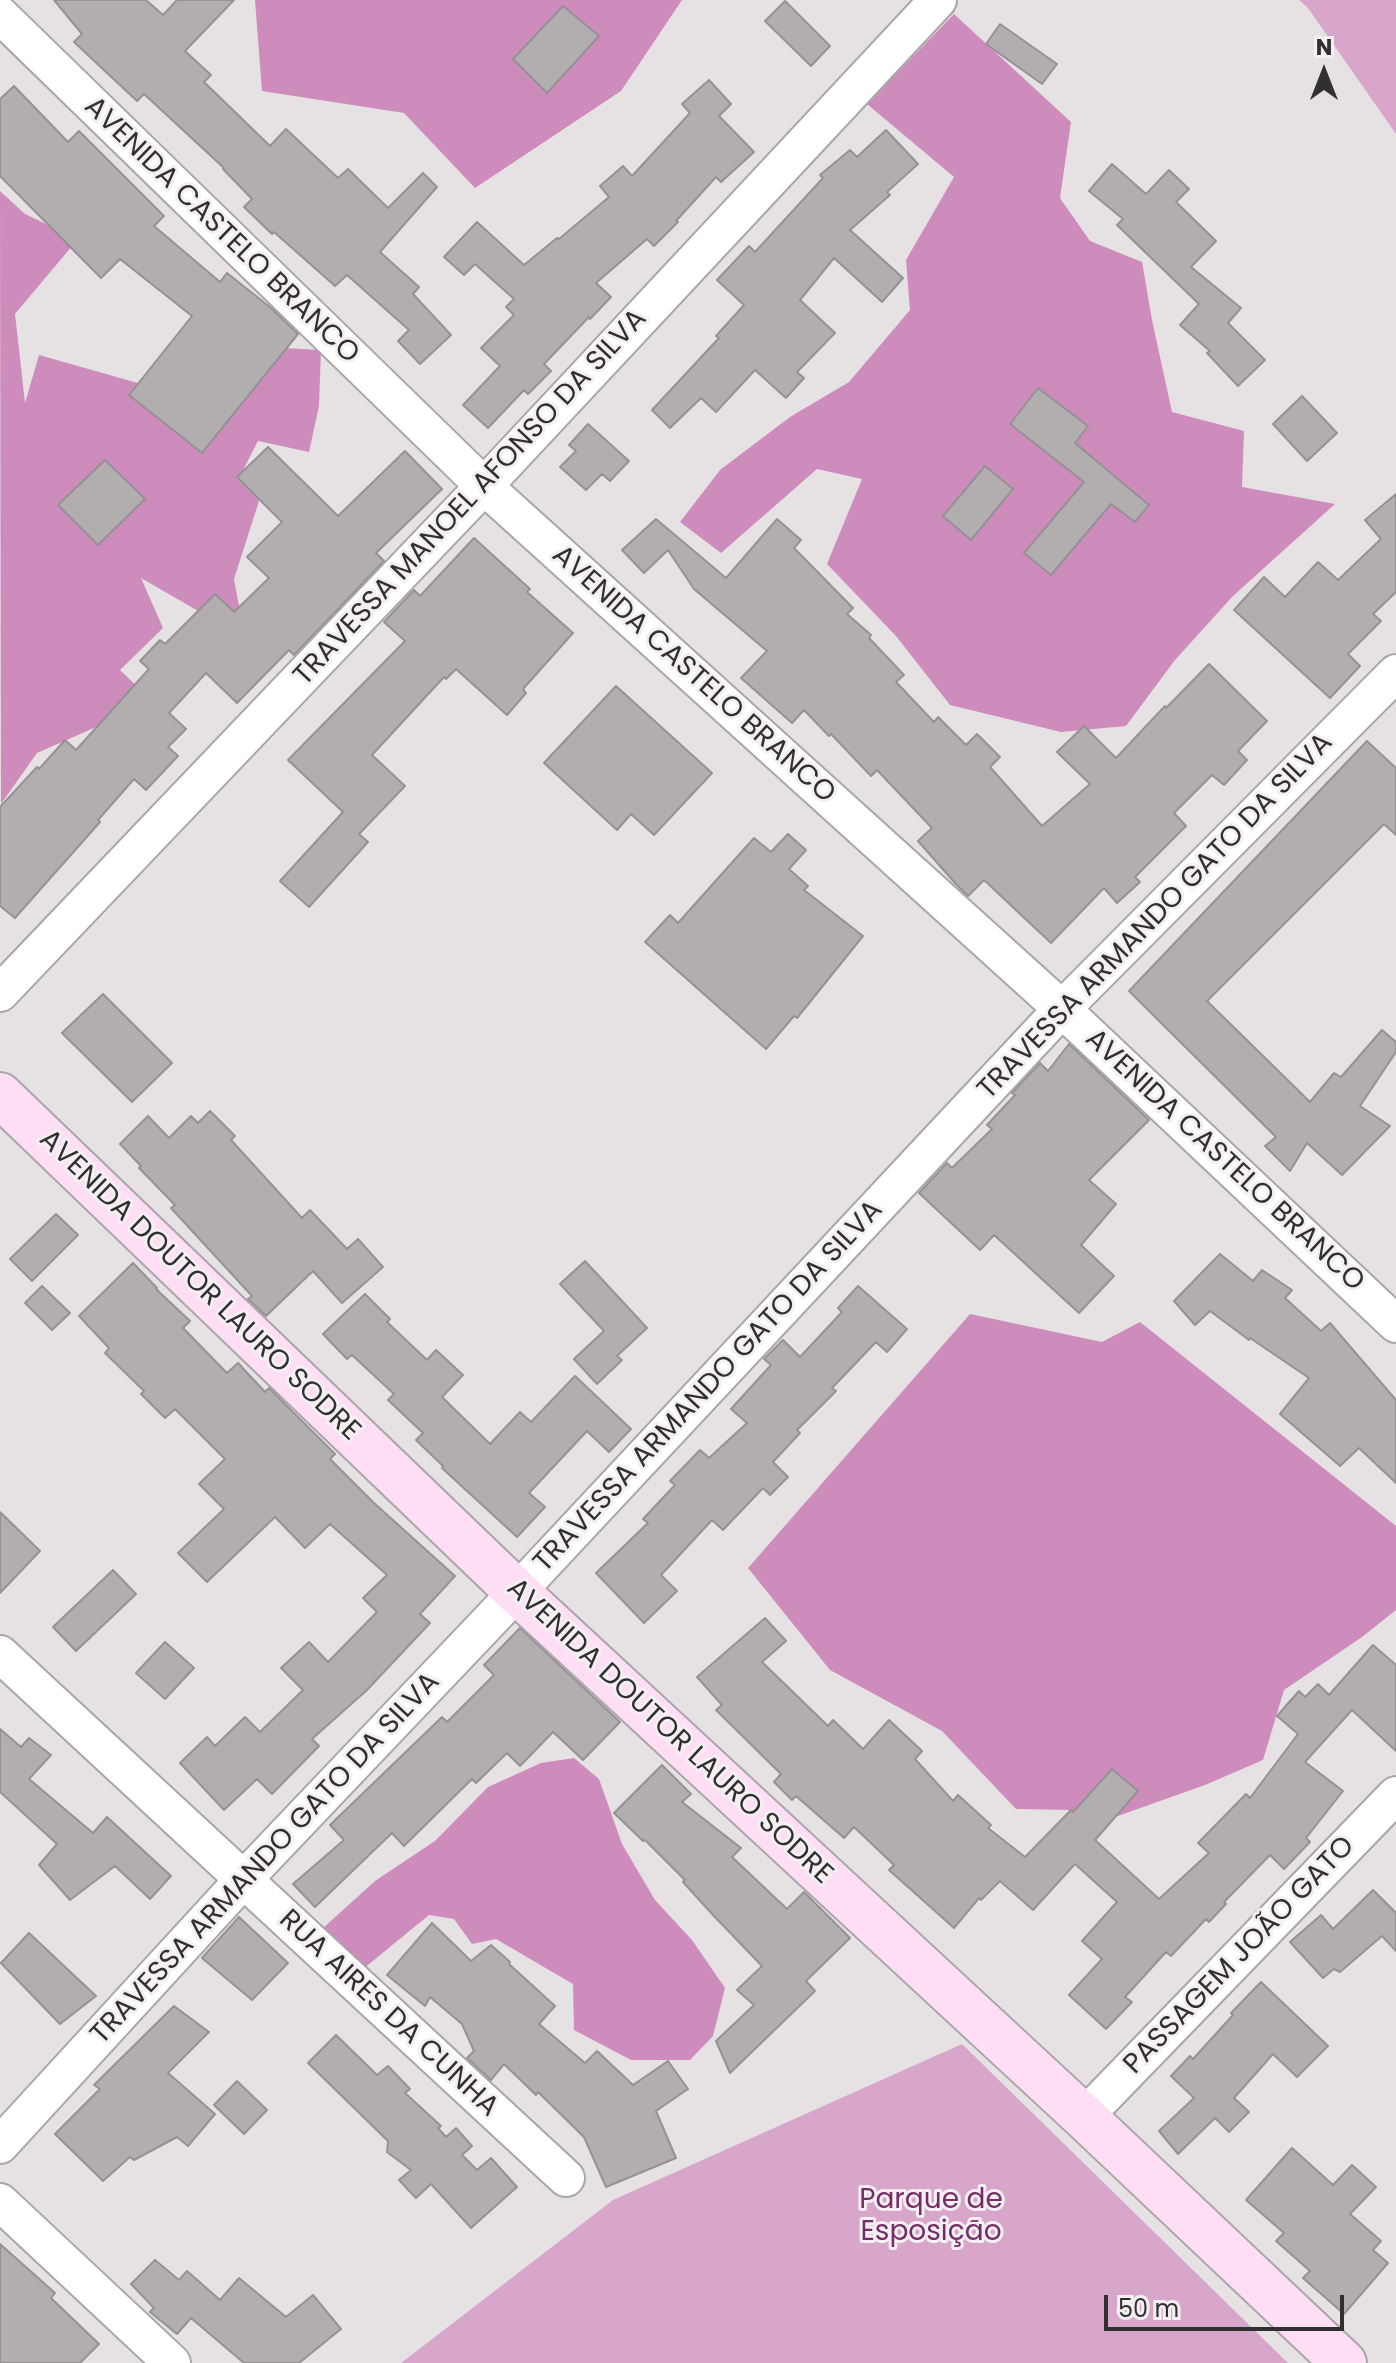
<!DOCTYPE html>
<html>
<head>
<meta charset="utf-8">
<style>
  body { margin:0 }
  #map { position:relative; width:1396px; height:2363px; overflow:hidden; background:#e6e2e4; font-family:Poppins,sans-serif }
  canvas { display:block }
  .north { position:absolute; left:1284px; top:32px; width:80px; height:80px; -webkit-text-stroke:6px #f3eff2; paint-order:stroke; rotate:0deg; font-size:22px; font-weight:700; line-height:32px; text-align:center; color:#312f30 }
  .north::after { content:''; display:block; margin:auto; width:28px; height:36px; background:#312f30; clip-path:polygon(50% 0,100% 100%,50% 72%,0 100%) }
  .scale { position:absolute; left:1104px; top:2295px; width:240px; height:36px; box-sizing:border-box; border:4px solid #312f30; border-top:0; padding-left:10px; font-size:24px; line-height:28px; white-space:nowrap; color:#312f30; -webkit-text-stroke:6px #f3eff2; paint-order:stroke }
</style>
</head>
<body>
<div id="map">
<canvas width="1396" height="2363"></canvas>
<div class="north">N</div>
<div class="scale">50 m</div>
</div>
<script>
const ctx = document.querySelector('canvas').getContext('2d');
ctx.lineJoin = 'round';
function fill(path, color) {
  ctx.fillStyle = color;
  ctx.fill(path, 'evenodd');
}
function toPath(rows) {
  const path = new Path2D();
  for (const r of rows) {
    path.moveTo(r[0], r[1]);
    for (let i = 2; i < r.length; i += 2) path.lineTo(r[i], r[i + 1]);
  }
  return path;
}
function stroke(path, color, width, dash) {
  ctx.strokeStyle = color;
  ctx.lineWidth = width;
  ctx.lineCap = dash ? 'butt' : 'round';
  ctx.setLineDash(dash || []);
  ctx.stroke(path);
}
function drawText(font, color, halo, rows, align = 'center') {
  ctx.font = font + ' Poppins,sans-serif';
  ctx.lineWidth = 6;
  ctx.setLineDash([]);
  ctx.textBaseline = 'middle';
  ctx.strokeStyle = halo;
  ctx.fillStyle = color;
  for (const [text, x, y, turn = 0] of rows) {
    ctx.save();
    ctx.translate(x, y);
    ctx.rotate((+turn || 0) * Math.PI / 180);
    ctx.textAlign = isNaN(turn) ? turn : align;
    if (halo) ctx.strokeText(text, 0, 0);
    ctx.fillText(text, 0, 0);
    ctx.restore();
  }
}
const green = toPath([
  [1299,0,1396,0,1396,134,1308,8],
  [962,2044,1288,2363,401,2363,613,2200]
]);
const forest = toPath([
  [255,0,682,0,621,91,475,188,404,113,262,91],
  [954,14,1071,122,1060,198,1090,241,1142,262,1152,320,1172,412,1244,431,1242,487,1335,504,1233,596,1175,660,1126,726,1061,732,950,705,896,636,827,564,862,479,817,469,721,553,680,522,720,470,790,417,849,382,910,310,906,260,954,177,867,104],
  [0,191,25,214,78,239,15,314,25,403,39,355,145,385,284,348,321,350,319,406,309,452,258,441,241,474,259,501,234,579,245,638,141,578,163,628,120,670,153,702,37,753,1,804],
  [970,1314,1102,1342,1140,1322,1396,1526,1396,1610,1362,1637,1284,1690,1263,1760,1205,1785,1115,1817,1071,1810,1016,1809,942,1731,830,1670,748,1568],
  [574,1758,599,1779,622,1844,655,1900,692,1940,725,1988,713,2036,690,2060,631,2060,574,2030,573,1984,496,1939,472,1944,454,1919,429,1915,363,1969,322,1929,375,1881,435,1841,488,1787,541,1763]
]);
const building = toPath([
  [54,0,146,0,163,15,177,0,234,0,185,51,211,75,204,82,270,146,286,129,338,178,348,169,388,208,423,173,437,187,380,252,419,287,413,294,451,335,420,364,398,341,409,330,347,275,335,286,274,232,272,234,244,207,252,199,223,169,224,168,144,94,137,101,74,42,82,34,54,0],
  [785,1,830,46,811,66,765,21,785,1],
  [563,6,599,36,547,93,513,59,563,6],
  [1000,24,1057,64,1042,84,986,44,1000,24],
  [709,80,731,104,719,116,754,152,721,182,716,177,676,221,678,222,654,246,647,239,596,283,611,297,590,319,589,317,544,364,551,371,528,394,524,390,488,428,463,405,500,366,481,348,514,315,506,307,514,299,475,264,464,275,444,257,477,222,524,265,557,238,559,239,609,197,600,186,623,166,632,176,690,113,682,104,709,80],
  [14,86,68,142,79,131,164,216,154,226,220,282,227,273,271,308,298,334,202,453,129,395,192,316,120,259,101,278,0,176,0,99,14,86],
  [886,130,918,164,887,192,890,195,850,230,903,278,882,302,834,258,800,300,835,333,797,372,804,378,786,398,755,370,716,412,701,398,670,428,652,410,719,338,716,336,744,305,717,280,749,246,755,252,823,178,820,175,850,150,857,157,886,130],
  [1112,164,1146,194,1169,170,1189,189,1176,202,1216,241,1191,267,1241,308,1228,323,1265,360,1238,386,1207,353,1210,351,1180,325,1199,304,1117,225,1123,219,1089,191,1112,164],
  [1038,388,1088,426,1075,443,1149,505,1135,522,1111,504,1051,575,1024,553,1084,482,1010,424,1038,388],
  [1302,396,1337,433,1307,461,1273,424,1302,396],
  [588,424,629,461,610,481,602,474,586,490,560,467,576,451,569,445,588,424],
  [268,447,338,516,405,451,442,489,376,553,384,561,294,655,289,650,237,703,206,673,169,713,186,729,168,747,178,756,146,790,134,779,98,820,100,822,15,918,0,906,0,807,37,767,39,769,65,740,76,750,149,669,140,661,160,640,165,644,215,594,234,612,269,578,247,557,282,522,237,477,268,447],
  [105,460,145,499,98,545,58,505,105,460],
  [985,466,1013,489,971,540,943,516,985,466],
  [1396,494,1396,592,1373,614,1381,621,1348,654,1360,666,1330,698,1234,610,1264,577,1285,597,1318,562,1338,580,1381,539,1365,520,1396,494],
  [656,519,726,578,777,519,801,540,794,548,853,608,847,614,871,635,869,638,904,675,896,682,934,722,938,717,966,745,977,734,1000,757,990,767,1042,826,1090,784,1057,752,1084,726,1116,758,1165,706,1166,708,1209,664,1267,721,1238,751,1247,760,1224,785,1212,775,1174,813,1186,826,1135,877,1140,882,1117,903,1104,888,1051,943,984,880,968,896,955,883,918,841,932,828,877,770,871,776,831,734,829,736,804,710,792,723,741,678,767,651,694,589,668,550,644,573,622,550,656,519],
  [474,538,530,589,527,592,573,633,523,689,526,693,507,715,456,669,446,679,444,677,372,755,405,786,359,834,368,842,309,907,280,881,343,812,288,760,405,641,384,622,414,590,420,596,474,538],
  [616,686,712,773,654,835,631,814,617,830,544,763,616,686],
  [1367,741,1396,768,1396,835,1384,824,1207,1001,1310,1102,1334,1073,1341,1077,1382,1030,1396,1042,1396,1052,1360,1106,1390,1126,1342,1175,1307,1143,1290,1171,1265,1146,1276,1137,1129,991,1367,741],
  [788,834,806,850,789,869,808,886,804,890,863,936,797,1018,794,1016,766,1049,645,942,670,915,678,923,754,838,771,852,788,834],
  [103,994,172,1063,132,1102,62,1033,103,994],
  [1069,1044,1149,1120,1089,1180,1116,1204,1081,1245,1114,1276,1079,1313,994,1235,980,1250,919,1193,947,1163,952,1168,992,1129,987,1125,1015,1095,1012,1093,1040,1063,1048,1071,1069,1044],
  [210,1111,235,1136,231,1140,302,1218,310,1210,347,1249,358,1239,383,1267,342,1303,313,1271,266,1316,248,1299,252,1296,171,1208,175,1205,139,1168,141,1166,120,1144,148,1116,169,1138,191,1116,198,1123,210,1111],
  [56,1214,78,1235,32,1281,10,1259,56,1214],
  [1220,1254,1253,1281,1262,1270,1292,1290,1285,1298,1321,1331,1330,1323,1396,1400,1396,1483,1359,1448,1340,1466,1280,1414,1309,1378,1250,1338,1249,1340,1210,1311,1195,1325,1174,1301,1220,1254],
  [585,1261,647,1328,617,1356,622,1360,597,1384,574,1359,604,1331,560,1284,585,1261],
  [133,1263,157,1288,156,1289,190,1321,183,1328,227,1373,238,1363,265,1392,269,1388,335,1454,330,1459,374,1503,455,1576,420,1614,430,1623,367,1690,312,1739,319,1746,272,1794,257,1779,224,1810,180,1763,207,1737,215,1746,245,1717,260,1732,303,1690,281,1668,309,1642,328,1662,377,1612,363,1598,387,1575,330,1524,305,1548,275,1517,207,1582,178,1553,224,1509,199,1484,225,1459,175,1409,165,1418,141,1394,144,1391,105,1353,109,1348,79,1316,133,1263],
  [42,1286,70,1313,52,1330,25,1303,42,1286],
  [858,1286,907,1329,887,1352,876,1342,832,1388,836,1391,797,1430,800,1433,773,1462,788,1477,770,1495,763,1488,723,1530,712,1520,661,1575,677,1591,644,1623,596,1573,648,1523,643,1519,675,1485,670,1481,700,1450,709,1458,747,1423,731,1409,771,1365,764,1359,783,1340,800,1357,842,1312,838,1308,858,1286],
  [365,1294,390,1319,387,1322,427,1360,436,1350,463,1375,442,1397,490,1444,520,1412,531,1422,575,1376,631,1429,609,1452,587,1431,529,1493,545,1507,517,1537,442,1468,443,1466,416,1440,423,1433,388,1400,394,1394,352,1355,347,1359,323,1334,365,1294],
  [0,1512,40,1551,0,1593,0,1512],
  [113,1570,136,1594,76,1651,53,1627,113,1570],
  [765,1618,786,1641,762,1662,828,1726,833,1720,863,1749,889,1720,922,1751,915,1759,953,1801,958,1795,991,1825,988,1828,1025,1857,1071,1810,1073,1812,1112,1769,1138,1791,1095,1840,1159,1899,1209,1853,1198,1843,1246,1794,1250,1798,1298,1734,1277,1716,1299,1691,1305,1697,1318,1684,1329,1695,1373,1645,1396,1665,1396,1751,1352,1710,1305,1762,1343,1791,1306,1838,1310,1842,1284,1869,1270,1855,1224,1902,1226,1904,1209,1922,1206,1919,1171,1956,1166,1952,1125,1997,1132,2002,1106,2029,1069,1995,1102,1959,1082,1941,1117,1902,1075,1864,1033,1910,1000,1881,981,1900,979,1898,954,1928,889,1870,894,1865,854,1827,844,1838,796,1796,792,1800,774,1782,781,1774,716,1710,722,1705,697,1677,765,1618],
  [520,1628,620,1722,583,1760,553,1732,520,1766,507,1753,476,1783,472,1779,404,1846,392,1833,315,1907,293,1884,344,1840,330,1825,442,1717,447,1722,494,1675,484,1665,520,1628],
  [165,1642,194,1668,165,1699,136,1673,165,1642],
  [0,1729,21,1747,29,1738,51,1755,29,1779,93,1833,107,1817,171,1876,150,1899,115,1866,70,1900,39,1865,57,1844,0,1792,0,1729],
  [662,1765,691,1794,682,1802,741,1848,732,1857,787,1909,804,1892,850,1938,806,1981,815,1991,730,2073,716,2041,754,2005,737,1990,762,1966,713,1915,683,1882,685,1880,645,1840,643,1841,614,1813,662,1765],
  [1373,1890,1396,1913,1396,1951,1382,1936,1340,1972,1334,1969,1323,1978,1290,1942,1321,1915,1333,1929,1373,1890],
  [239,1917,288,1963,252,2000,202,1958,239,1917],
  [432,1923,471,1961,491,1945,510,1962,509,1964,555,2006,539,2024,585,2063,597,2051,633,2085,668,2061,688,2089,656,2111,676,2158,606,2187,584,2137,538,2092,536,2095,504,2064,491,2080,467,2058,474,2051,462,2024,430,1997,425,2006,387,1975,432,1923],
  [29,1933,96,1996,60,2024,1,1963,29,1933],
  [1261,1982,1328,2046,1297,2077,1273,2054,1234,2098,1249,2112,1229,2132,1215,2118,1178,2154,1159,2131,1194,2098,1171,2076,1190,2056,1193,2059,1233,2015,1231,2013,1261,1982],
  [174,2006,209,2032,168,2073,215,2114,188,2146,177,2137,134,2160,130,2157,103,2181,55,2134,100,2089,94,2085,174,2006],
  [336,2035,377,2075,388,2066,410,2089,405,2093,441,2126,438,2128,446,2137,456,2128,472,2146,462,2155,477,2170,491,2158,517,2187,471,2228,431,2184,416,2198,399,2180,411,2170,387,2152,388,2141,308,2063,336,2035],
  [237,2081,267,2110,244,2134,214,2105,237,2081],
  [1292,2148,1333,2185,1352,2165,1376,2187,1350,2214,1381,2241,1373,2250,1388,2263,1344,2314,1303,2278,1310,2271,1276,2241,1284,2233,1246,2200,1292,2148],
  [0,2244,55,2293,51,2298,99,2344,80,2363,0,2363,0,2244],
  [155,2260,179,2280,187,2271,220,2300,239,2278,286,2317,313,2295,341,2329,299,2363,244,2363,191,2318,177,2334,150,2312,154,2308,131,2284,155,2260]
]);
const street = toPath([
  [0,15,484,486,1062,1009,1396,1324],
  [0,993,484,486,938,0],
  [0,1654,566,2178],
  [1084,2117,1396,1795],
  [0,2145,243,1880,517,1592,1062,1009,1396,673],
  [0,2202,172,2363]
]);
const secondary = toPath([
  [0,1095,517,1592,1084,2117,1344,2363]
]);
const streetNames = [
  ["AVENIDA CASTELO BRANCO",221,231,44],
  ["TRAVESSA MANOEL AFONSO DA SILVA",471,498,-47],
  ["AVENIDA CASTELO BRANCO",693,675,42],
  ["TRAVESSA ARMANDO GATO DA SILVA",1156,917,-46],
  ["AVENIDA CASTELO BRANCO",1224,1161,43],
  ["AVENIDA DOUTOR LAURO SODRE",199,1286,44],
  ["TRAVESSA ARMANDO GATO DA SILVA",709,1387,-47],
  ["AVENIDA DOUTOR LAURO SODRE",669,1732,43],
  ["TRAVESSA ARMANDO GATO DA SILVA",266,1859,-47],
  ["PASSAGEM JOÃO GATO",1240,1956,-46],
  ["RUA AIRES DA CUNHA",388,2014,43]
];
const parkNames = [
  ["Parque de",931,2201],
  ["Esposição",931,2233]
];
fill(green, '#d8a6ca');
fill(forest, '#cd8cbb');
fill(building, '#b2aeb0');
stroke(building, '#959194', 2);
stroke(street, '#a9a5a8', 40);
stroke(secondary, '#a9a5a8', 48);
stroke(street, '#fff', 36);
stroke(secondary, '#fedef5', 44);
drawText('28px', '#312f30', '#f3eff2', streetNames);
drawText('28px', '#782b67', '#f3eff2', parkNames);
</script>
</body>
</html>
